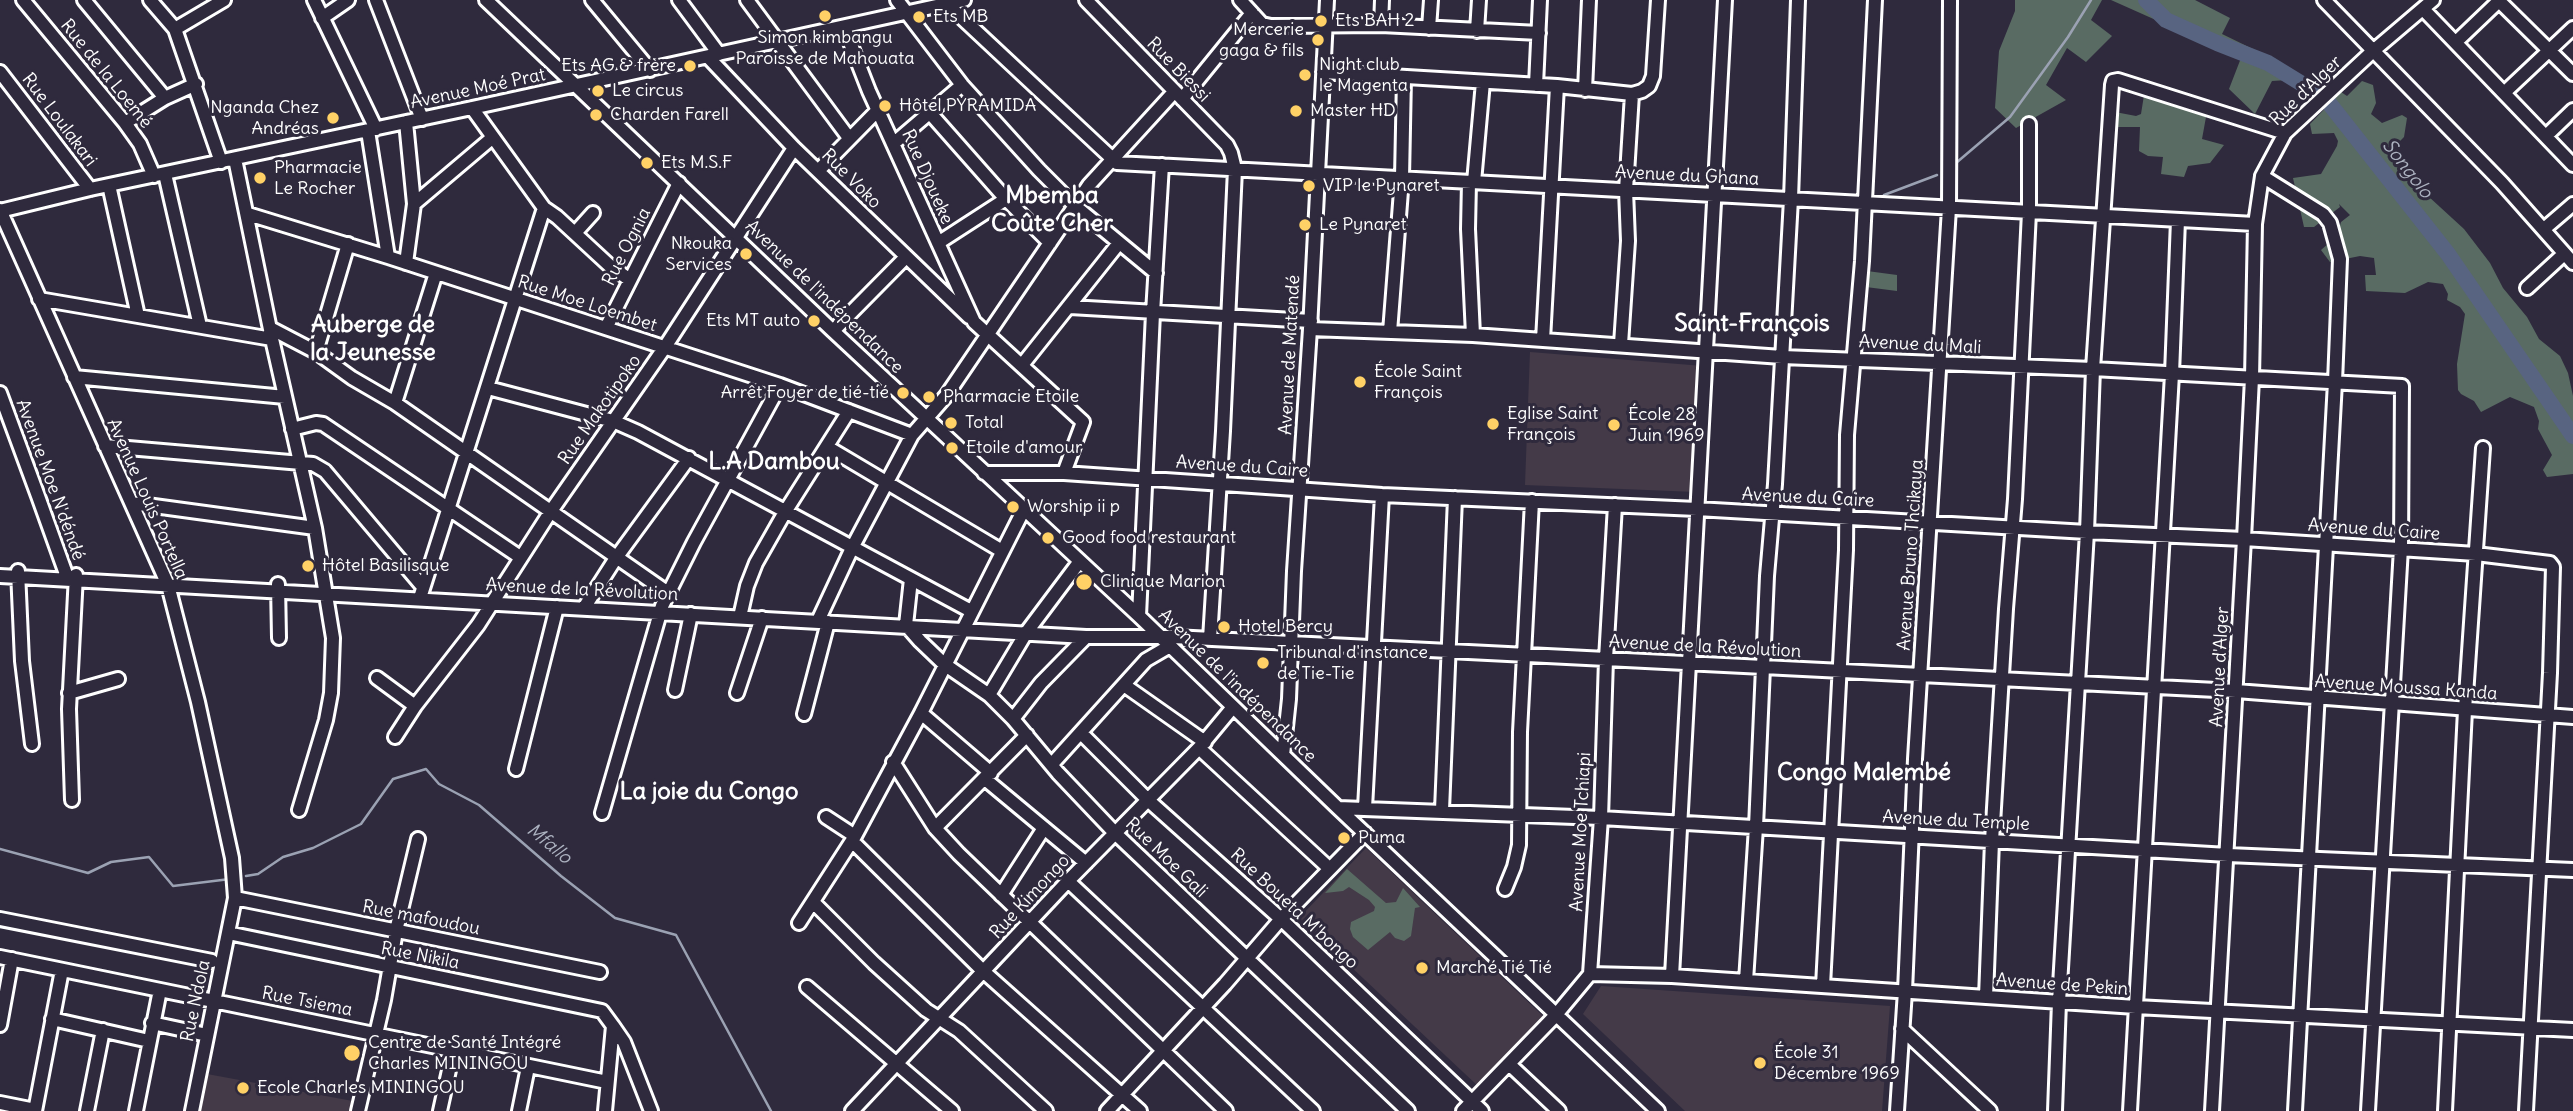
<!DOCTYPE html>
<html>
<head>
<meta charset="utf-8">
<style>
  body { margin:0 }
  canvas { display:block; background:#2f2a3d }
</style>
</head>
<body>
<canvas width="2573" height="1111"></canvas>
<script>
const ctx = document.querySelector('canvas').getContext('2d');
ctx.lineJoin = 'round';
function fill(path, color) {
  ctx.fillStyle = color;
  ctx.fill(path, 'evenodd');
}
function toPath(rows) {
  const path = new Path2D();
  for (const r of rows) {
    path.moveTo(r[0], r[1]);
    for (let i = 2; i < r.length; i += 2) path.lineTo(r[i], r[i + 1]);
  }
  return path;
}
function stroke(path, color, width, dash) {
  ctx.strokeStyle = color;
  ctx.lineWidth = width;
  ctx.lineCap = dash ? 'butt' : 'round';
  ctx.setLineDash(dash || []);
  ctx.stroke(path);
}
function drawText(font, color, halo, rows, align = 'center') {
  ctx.font = font + ' Delius,sans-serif';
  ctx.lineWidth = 6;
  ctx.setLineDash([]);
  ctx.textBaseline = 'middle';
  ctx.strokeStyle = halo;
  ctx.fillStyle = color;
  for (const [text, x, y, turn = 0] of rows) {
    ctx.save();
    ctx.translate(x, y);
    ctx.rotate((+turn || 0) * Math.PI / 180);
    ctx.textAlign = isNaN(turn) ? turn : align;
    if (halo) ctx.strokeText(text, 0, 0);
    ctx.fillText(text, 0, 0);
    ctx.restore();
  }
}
const built = toPath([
  [1530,352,1703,366,1696,492,1525,485],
  [1366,848,1545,1018,1479,1087,1299,918],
  [1601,986,1890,1006,1882,1111,1685,1111,1583,1014],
  [207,1074,358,1102,356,1111,200,1111]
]);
const green = toPath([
  [2015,0,2102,0,2091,20,2112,36,2086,62,2067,48,2046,85,2066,100,2016,128,1995,108,1999,51,2015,11],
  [2111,0,2195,0,2230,18,2222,34,2257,51,2316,88,2311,93,2288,80,2272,81,2255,114,2229,89,2241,58],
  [2362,81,2373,85,2376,103,2371,114,2382,123,2402,115,2407,118,2404,137,2394,147,2407,159,2407,171,2428,196,2464,229,2490,263,2503,288,2527,317,2539,339,2560,356,2568,373,2573,396,2573,431,2544,387,2530,371,2450,246,2405,195,2404,204,2421,224,2469,287,2495,325,2503,343,2529,374,2535,387,2573,439,2573,474,2547,477,2543,470,2552,455,2538,429,2539,421,2534,407,2510,397,2481,412,2474,401,2461,394,2458,390,2457,364,2465,314,2460,307,2447,300,2448,294,2443,284,2428,282,2405,293,2366,291,2365,275,2376,275,2374,258,2360,256,2330,262,2321,250,2337,236,2341,222,2350,215,2339,204,2340,207,2314,227,2304,227,2293,178,2321,174,2337,146,2338,141,2334,133,2312,134,2310,124,2341,92,2347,96],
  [2145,89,2203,109,2206,117,2202,139,2224,145,2210,163,2188,166,2184,177,2161,174,2163,157,2148,156,2139,151,2140,127,2115,127,2115,112,2136,116,2141,114],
  [1867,271,1897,275,1897,291,1866,287],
  [1347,869,1386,903,1396,902,1403,888,1420,907,1415,908,1411,936,1404,941,1395,938,1390,932,1368,950,1353,937,1350,929,1351,922,1374,911,1375,907,1369,900,1349,887,1343,891,1325,893]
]);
const stream = toPath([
  [1956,163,2010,117,2068,37,2091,0],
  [1884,195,1937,175],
  [0,849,88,873,111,862,149,857,173,886,230,879],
  [246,876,258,874,283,857,313,848,361,824,393,779,426,769,439,784,479,805,561,876,615,918,676,935,771,1111]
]);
const river = toPath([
  [2146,0,2166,20,2217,43,2268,63,2325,98,2448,254,2573,436]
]);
const minor = toPath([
  [23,0,125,123,140,144,154,176],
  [84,0,165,98],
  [150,0,175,29,221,162],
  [314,0,376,129],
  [376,0,422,119],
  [486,0,833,331,1139,616,1338,808,1658,1111],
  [592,0,650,70],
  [679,0,719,54],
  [747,0,849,138],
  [897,0,962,85,1039,170,1075,206,1156,273],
  [1086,0,1227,145,1231,153,1235,169,1223,431,1210,639],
  [1240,0,1262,24,1271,26,1381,25,1539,33],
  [2324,0,2502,183,2573,263],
  [2499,1,2573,74],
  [947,4,1117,163,2255,224],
  [2423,9,2573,165],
  [322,18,348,0],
  [1381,25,1382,0],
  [844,27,869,91,974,322,1083,422,1064,473],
  [1429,28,1431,0],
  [175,29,224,0],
  [1477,31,1479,0],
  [2456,42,2500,0],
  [708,57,794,148,969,317],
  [0,72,90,189],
  [1323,72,1557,86,1632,94,1642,91,1649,86,1653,76,1658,0],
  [1536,85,1540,0],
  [1585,90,1589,0],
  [2505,92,2573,28],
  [1182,99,1252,13],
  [472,108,544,208,557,217,610,266,630,280],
  [930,113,1006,199,1050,243],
  [125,123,165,98,196,84],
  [368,131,388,257],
  [2546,136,2573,110],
  [893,144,962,85],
  [235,159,272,339,315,528,333,638,331,693,326,720,299,810],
  [819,170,878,110],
  [165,174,200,326],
  [2262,176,2323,214,2330,223,2340,259,2335,382,2295,1111],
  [1469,182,1468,229,1473,335],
  [1474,182,1483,82],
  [109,185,138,316],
  [414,204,492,138],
  [0,210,168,585,198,702,232,858,235,898,192,1111],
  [0,211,90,189,472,108,964,0],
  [248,214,388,257,780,385,912,435],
  [2544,229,2573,204],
  [575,233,593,213],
  [938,243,1006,199],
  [406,263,414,204,406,122],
  [2527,288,2564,254],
  [39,299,272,339],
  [1070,307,1311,321],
  [270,328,316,352,352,378,395,403,668,593],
  [606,328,679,183],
  [1310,329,1473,335,1782,357,2093,369,2402,386,2401,548,2368,1111],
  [833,331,905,258],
  [1390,332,1402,178,1404,77],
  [1543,340,1557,86],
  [1621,344,1628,241,1626,190,1632,94],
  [316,352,348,244],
  [1022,365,1119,243],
  [74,377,285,397],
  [488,388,613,421,638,432,971,611],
  [0,393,38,496,66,574,65,579],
  [395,403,436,273],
  [292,429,316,423,323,424,520,557],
  [105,446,313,464,325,471,423,587],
  [827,447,1002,551],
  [984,473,1064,473,1382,495,1697,509,2087,532,2244,539,2476,554,2550,563,2553,567,2550,673,2526,1111],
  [132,503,315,528],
  [18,571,22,661,32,744],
  [0,576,1086,637,1173,637,2236,691,2573,717],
  [911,579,906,625,920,641,944,664,989,695,1013,719,1058,773,1116,834,1408,1111],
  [278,584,279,638],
  [420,598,544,208],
  [584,608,616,558,689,458],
  [1139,616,1153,313,1162,165],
  [740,617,747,586,756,563,785,512,849,411],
  [818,621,852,548,912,435,946,396,1089,185,1174,92],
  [377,678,415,706],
  [1124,685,1205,742],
  [675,690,691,614],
  [69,693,118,679],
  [737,693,762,618],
  [989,695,1026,633,1080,561],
  [921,713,991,773],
  [804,714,828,622],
  [1013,719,1041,683,1086,637],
  [1081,733,1149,801,1281,919,1482,1111],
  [395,737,415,706,478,625,551,511,665,347,794,148],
  [1199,748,1330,869],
  [1283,755,1289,699,1294,571,1310,329,1327,0],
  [893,762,935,828,959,854,1226,1111],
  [1052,764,1146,660,1170,646],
  [516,769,557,607],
  [985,779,1086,863],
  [72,800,69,709,76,575],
  [1338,808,1601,818,2228,855,2573,870],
  [1365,808,1382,495],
  [1442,810,1455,498],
  [602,813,662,606,694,542,780,385],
  [826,817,855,836],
  [935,828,1027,735],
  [852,841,983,971,1140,1111],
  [1068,881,1313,1111],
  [1505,889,1514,867,1519,845,1520,732,1532,501],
  [1001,895,1044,828],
  [235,898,600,972],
  [813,902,874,963,926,1010,959,1031,1046,1111],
  [0,919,212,961],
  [799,923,855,836,921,713,1024,509],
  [228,933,602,1011,613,1026,605,1111],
  [0,957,607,1082],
  [1590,974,1672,976,2136,1007,2573,1030],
  [1672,976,1725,0],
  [1746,981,1756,827,1767,576,1775,484,1791,199,1798,0],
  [1823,986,1846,550,1847,435,1862,261,1875,0],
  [807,987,952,1111],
  [1986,997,1992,841,2006,609,2015,499,2029,212,2029,124],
  [52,1019,149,1041],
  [152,1023,207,1035],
  [0,1025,12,959],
  [613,1026,624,1042,651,1111],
  [1902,1029,1990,1111],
  [1509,1064,1559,1111],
  [0,1103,35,1110],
  [35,1111,62,970],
  [87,1111,103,1030],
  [136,1111,160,990],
  [358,1111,384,1000,396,931,418,839],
  [440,1111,453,1052],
  [519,1111,528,1067],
  [852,1111,1068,881,1199,748,1233,707],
  [1107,1111,1225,984,1281,919,1365,833],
  [1463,1111,1555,1016,1590,974,1601,818,1606,659,1615,505],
  [1897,1111,1905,991,1915,759,1949,208,1950,0],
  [2055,1111,2059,1002,2087,532,2093,369,2112,85,2113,81,2118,80,2285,133],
  [2130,1111,2172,374,2178,220],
  [2212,1111,2244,539,2252,378,2255,224,2262,176,2285,133,2373,51,2433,0],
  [2445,1111,2465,710,2483,448]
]);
const markers = [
  [825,16,7,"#ffd166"],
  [919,17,7,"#ffd166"],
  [1321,21,7,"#ffd166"],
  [1318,40,7,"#ffd166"],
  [690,66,7,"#ffd166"],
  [1305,75,7,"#ffd166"],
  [598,91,7,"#ffd166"],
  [885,106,7,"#ffd166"],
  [1296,111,7,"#ffd166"],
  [596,115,7,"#ffd166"],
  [333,118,7,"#ffd166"],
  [647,163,7,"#ffd166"],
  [260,178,7,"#ffd166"],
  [1309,186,7,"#ffd166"],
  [1305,225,7,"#ffd166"],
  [746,254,7,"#ffd166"],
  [814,321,7,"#ffd166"],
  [1360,382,7,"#ffd166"],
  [903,393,7,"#ffd166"],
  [929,397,7,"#ffd166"],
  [951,423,7,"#ffd166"],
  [1493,424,7,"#ffd166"],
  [1614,425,7,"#ffd166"],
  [952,448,7,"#ffd166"],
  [1013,507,7,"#ffd166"],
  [1048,538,7,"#ffd166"],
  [308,566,7,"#ffd166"],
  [1084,582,9,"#ffd166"],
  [1224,627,7,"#ffd166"],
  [1263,663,7,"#ffd166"],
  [1344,838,7,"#ffd166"],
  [1422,968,7,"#ffd166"],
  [352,1053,9,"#ffd166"],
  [1760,1063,7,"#ffd166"],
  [243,1088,7,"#ffd166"]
];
const poiNames = [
  ["Ets MB",933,17],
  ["Ets BAH 2",1335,21],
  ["Mercerie",1304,30,"right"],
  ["gaga & fils",1304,51,"right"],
  ["Simon kimbangu",825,38,"center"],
  ["Paroisse de Mahouata",825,59,"center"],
  ["Night club",1319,65],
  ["le Magenta",1319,86],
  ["Ets AG & frère",676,66,"right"],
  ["Le circus",612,91],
  ["Hôtel PYRAMIDA",899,106],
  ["Nganda Chez",319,108,"right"],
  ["Andréas",319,129,"right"],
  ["Master HD",1310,111],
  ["Charden Farell",610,115],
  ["Ets M.S.F",661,163],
  ["Pharmacie",274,168],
  ["Le Rocher",274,189],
  ["VIP le Pynaret",1323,186],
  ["Le Pynaret",1319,225],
  ["Nkouka",732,244,"right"],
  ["Services",732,265,"right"],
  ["Ets MT auto",800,321,"right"],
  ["École Saint",1374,372],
  ["François",1374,393],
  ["Arrêt Foyer de tié-tié",889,393,"right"],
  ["Pharmacie Etoile",943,397],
  ["Eglise Saint",1507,414],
  ["François",1507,435],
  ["École 28",1628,415],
  ["Juin 1969",1628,436],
  ["Total",965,423],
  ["Etoile d'amour",966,448],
  ["Worship ii p",1027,507],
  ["Good food restaurant",1062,538],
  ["Hôtel Basilisque",322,566],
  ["Clinique Marion",1100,582],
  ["Hotel Bercy",1238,627],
  ["Tribunal d'instance",1277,653],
  ["de Tie-Tie",1277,674],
  ["Puma",1358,838],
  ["Marché Tié Tié",1436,968],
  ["Centre de Santé Intégré",368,1043],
  ["Charles MININGOU",368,1064],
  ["École 31",1774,1053],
  ["Décembre 1969",1774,1074],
  ["Ecole Charles MININGOU",257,1088]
];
const streetNames = [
  ["Rue Biessi",1178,70,46],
  ["Rue de la Loemé",106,74,51],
  ["Avenue Moé Prat",478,89,-12],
  ["Rue d'Alger",2306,91,-44],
  ["Rue Loulakari",59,120,53],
  ["Avenue du Ghana",1687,176,3],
  ["Rue Djoueke",927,177,66],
  ["Rue Voko",851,179,45],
  ["Rue Ognia",627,247,-63],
  ["Avenue de l'indépendance",824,297,44],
  ["Rue Moe Loembet",587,304,18],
  ["Avenue du Mali",1920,345,3],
  ["Avenue de Matendé",1290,355,-87],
  ["Rue Makotipoko",600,410,-55],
  ["Avenue du Caire",1242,467,4],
  ["Avenue Moe N'déndé",50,480,70],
  ["Avenue du Caire",1808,498,3],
  ["Avenue Louis Portella",147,499,66],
  ["Avenue du Caire",2374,530,4],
  ["Avenue Bruno Thcikaya",1911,555,-86],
  ["Avenue de la Révolution",582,590,3],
  ["Avenue de la Révolution",1705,647,3],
  ["Avenue d'Alger",2220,667,-87],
  ["Avenue de l'indépendance",1237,686,44],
  ["Avenue Moussa Kanda",2406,688,4],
  ["Avenue du Temple",1956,821,3],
  ["Avenue Moe Tchiapi",1581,832,-87],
  ["Rue Moe Gali",1166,858,44],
  ["Rue Kimongo",1030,897,-47],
  ["Rue Boueta M'bongo",1294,909,43],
  ["Rue mafoudou",421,918,11],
  ["Rue Nikila",420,956,11],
  ["Avenue de Pekin",2062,985,4],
  ["Rue Ndola",196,1001,-78],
  ["Rue Tsiema",307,1002,11]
];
const waterNames = [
  ["Songolo",2407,169,52],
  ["Mfallo",549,844,40]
];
const districtNames = [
  ["Mbemba",1052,196],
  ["Coûte Cher",1052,224],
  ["Saint-François",1752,324],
  ["Auberge de",373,325],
  ["la Jeunesse",373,353],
  ["L.A Dambou",774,462],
  ["Congo Malembé",1864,773],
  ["La joie du Congo",709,792]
];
fill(built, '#443a48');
fill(green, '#596b63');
stroke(stream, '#9ba2b3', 2.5);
stroke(river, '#586481', 16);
stroke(minor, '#fff', 18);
stroke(minor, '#2f2a3d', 12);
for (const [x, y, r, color] of markers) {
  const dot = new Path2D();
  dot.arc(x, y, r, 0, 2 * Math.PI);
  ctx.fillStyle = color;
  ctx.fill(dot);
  stroke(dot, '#2f2a3d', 2.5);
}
drawText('18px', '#fff', '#2f2a3d', poiNames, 'left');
drawText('18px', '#fff', '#2f2a3d', streetNames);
drawText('italic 19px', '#acb2c0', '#2f2a3d', waterNames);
drawText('bold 24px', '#fff', '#2f2a3d', districtNames);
</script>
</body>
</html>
